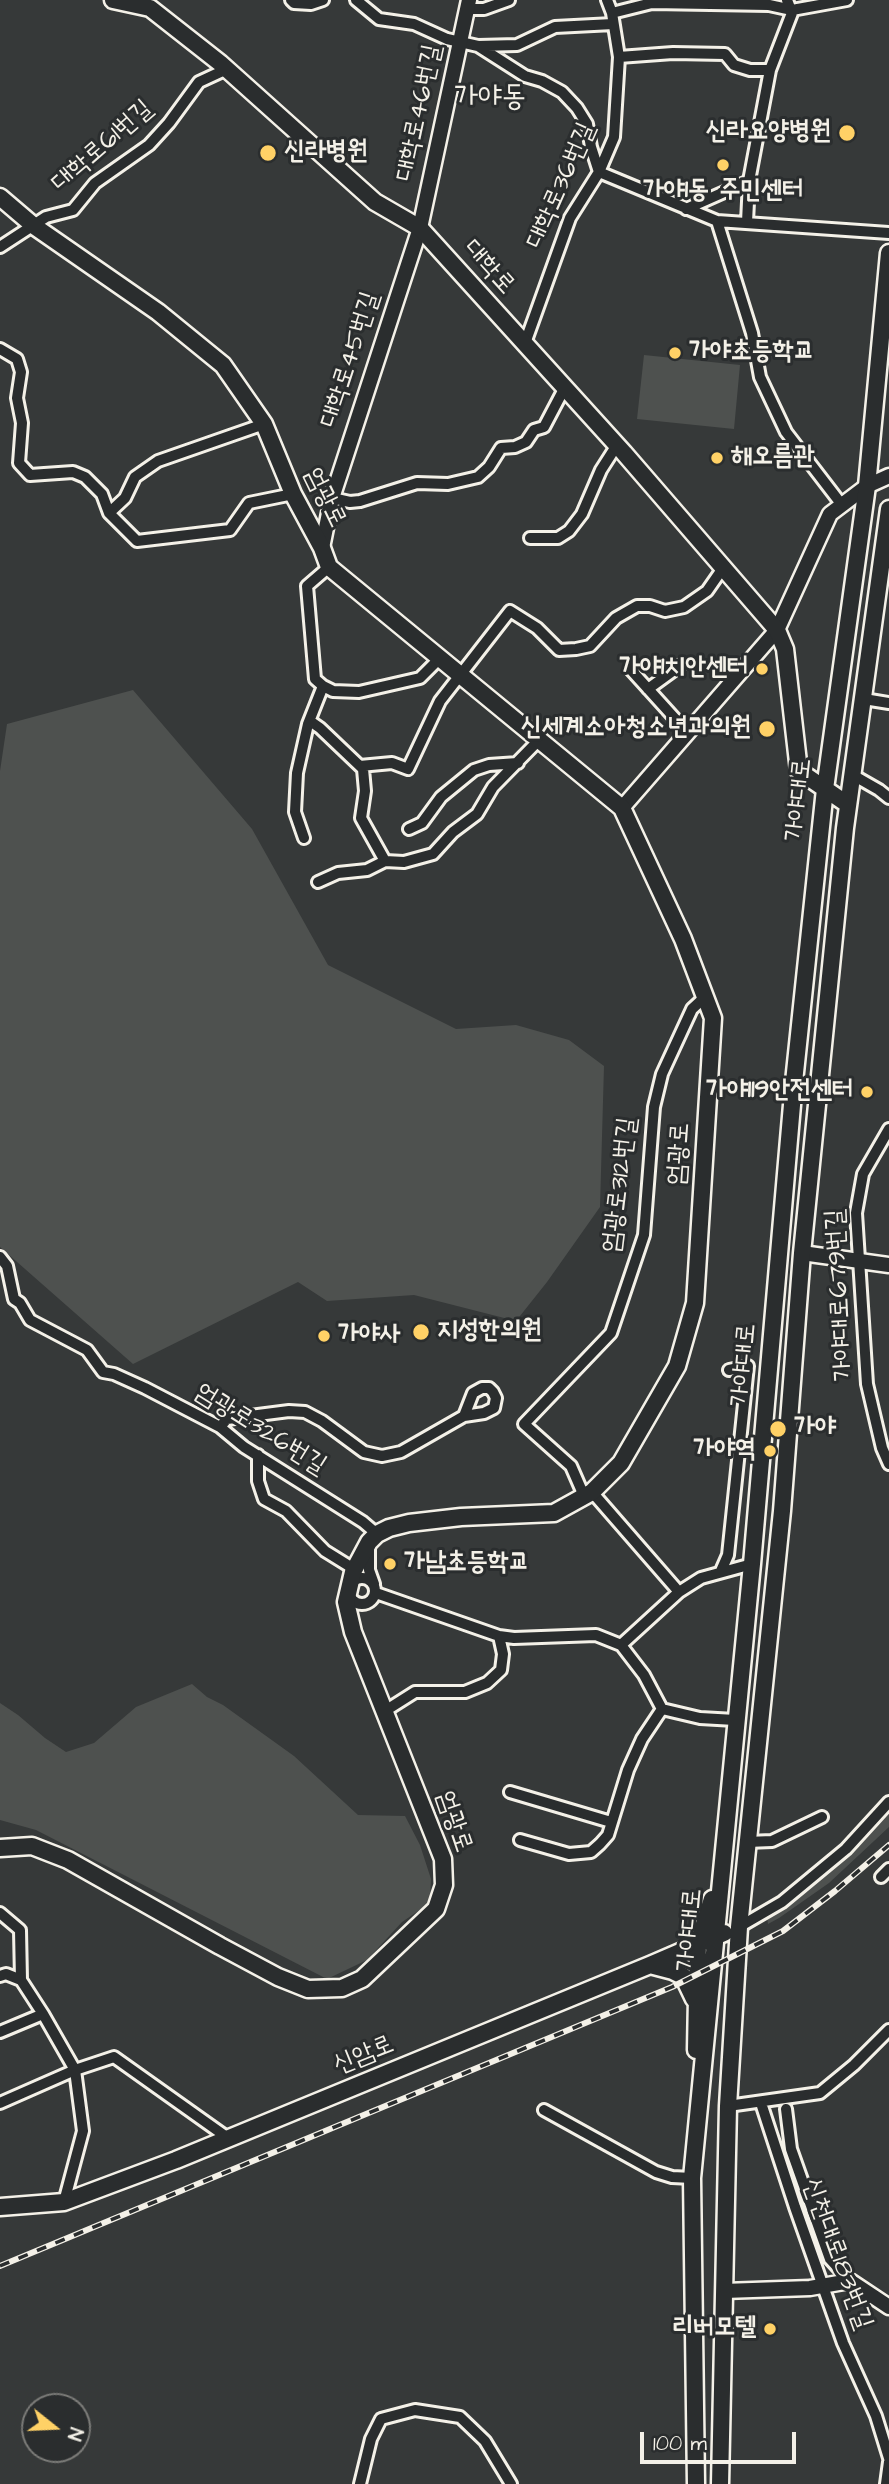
<!DOCTYPE html>
<html>
<head>
<meta charset="utf-8">
<style>
  body { margin:0 }
  #map { position:relative; width:889px; height:2484px; overflow:hidden; background:#363939; font-family:"Architects Daughter",sans-serif }
  canvas { display:block }
  .north { position:absolute; left:21px; top:2393px; width:70px; height:70px; box-sizing:border-box; background:#2a2d2e; border:2px solid #7b7b78; border-radius:50%; rotate:108deg; font-size:19px; font-weight:700; line-height:28px; text-align:center; color:#f4f1e8 }
  .north::after { content:''; display:block; margin:auto; width:24px; height:32px; background:#ffd166; clip-path:polygon(50% 0,100% 100%,50% 72%,0 100%) }
  .scale { position:absolute; left:640px; top:2432px; width:156px; height:32px; box-sizing:border-box; border:4px solid #f4f1e8; border-top:0; padding-left:9px; font-size:21px; line-height:24px; white-space:nowrap; color:#f4f1e8; -webkit-text-stroke:5px #2a2d2e; paint-order:stroke }
</style>
</head>
<body>
<div id="map">
<canvas width="889" height="2484"></canvas>
<div class="north">N</div>
<div class="scale">100 m</div>
</div>
<script>
const ctx = document.querySelector('canvas').getContext('2d');
ctx.lineJoin = 'round';
function fill(path, color) {
  ctx.fillStyle = color;
  ctx.fill(path, 'evenodd');
}
function toPath(rows) {
  const path = new Path2D();
  for (const r of rows) {
    if (r.length === 3) {
      path.moveTo(r[0] + r[2], r[1]);
      path.arc(r[0], r[1], r[2], 0, 2 * Math.PI);
      continue;
    }
    path.moveTo(r[0], r[1]);
    for (let i = 2; i < r.length; i += 2) path.lineTo(r[i], r[i + 1]);
  }
  return path;
}
function stroke(path, color, width, dash) {
  ctx.strokeStyle = color;
  ctx.lineWidth = width;
  ctx.lineCap = dash ? 'butt' : 'round';
  ctx.setLineDash(dash || []);
  ctx.stroke(path);
}
function drawText(font, color, halo, rows, align = 'center') {
  ctx.font = font + ' "Architects Daughter","Poor Story",sans-serif';
  ctx.lineWidth = 6;
  ctx.setLineDash([]);
  ctx.textBaseline = 'middle';
  ctx.strokeStyle = halo;
  ctx.fillStyle = color;
  for (const [text, x, y, turn = 0] of rows) {
    ctx.save();
    ctx.translate(x, y);
    ctx.rotate((+turn || 0) * Math.PI / 180);
    ctx.textAlign = isNaN(turn) ? turn : align;
    if (halo) ctx.strokeText(text, 0, 0);
    ctx.fillText(text, 0, 0);
    ctx.restore();
  }
}
const green = toPath([
  [644,355,740,365,734,429,637,419],
  [133,690,252,829,328,965,456,1029,516,1025,569,1040,604,1066,600,1207,547,1282,516,1321,414,1295,327,1301,298,1282,133,1364,0,1247,0,771,7,724],
  [192,1684,207,1697,223,1705,294,1756,358,1815,405,1816,420,1845,431,1879,430,1903,402,1922,367,1960,327,1979,36,1830,0,1820,0,1703,18,1715,45,1738,66,1752,94,1743,136,1707],
  [889,1802,889,1827,829,1883,779,1918,768,1924,766,1911,782,1902]
]);
const minor = toPath([
  [291,0,294,3,311,4,323,0],
  [356,0,379,19,414,24,447,39,478,46,517,45,555,27,613,24],
  [467,9,484,9,509,0],
  [612,13,652,3,769,5,792,10,847,0],
  [478,46,525,76,542,81,562,92,577,108,587,124,591,147,599,172,717,221,889,233],
  [619,57,673,53,725,54,734,65,750,70,770,70],
  [686,209,749,181],
  [717,221,752,333,760,377,786,432,842,505],
  [747,222,749,181,770,70,792,13,787,0],
  [0,247,46,217,73,210,95,183,149,145,169,123,199,82,227,69],
  [524,346,570,218,599,172,614,137,619,57,612,13,607,0],
  [0,349,17,359,21,372,17,398,22,423,19,463,30,475,73,472,85,477,102,494,109,513,137,541,230,530,249,503,293,494],
  [332,498,350,502,360,501,417,483,448,484,478,477,489,467,501,448,515,447,526,442,534,430,544,427,564,389],
  [109,513,125,498,135,477,158,461,264,424],
  [530,538,558,538,569,531,582,514,601,470,617,445],
  [329,567,307,586,315,679,323,686,333,691,359,692,420,678,440,658],
  [631,670,688,733],
  [648,689,681,665],
  [864,699,889,703],
  [310,721,320,728,363,769,365,791,361,818,385,861],
  [360,766,392,763,408,769,440,701,510,611,537,628,559,650,576,649,590,646,616,618,637,606,650,606,665,611,684,607,707,591,723,568],
  [851,774,879,790,889,798],
  [409,829,422,823,441,797,474,770,489,765,518,763],
  [304,838,295,812,297,773,308,724,323,686],
  [318,882,338,873,367,870,385,861,404,862,433,854,453,832,477,814,493,787,540,739],
  [889,1129,863,1174,856,1213,867,1384,882,1448,889,1464],
  [0,1257,7,1266,14,1299,20,1303,30,1320,87,1350,103,1372,114,1374,145,1388,220,1427,244,1447,363,1522,377,1534],
  [220,1427,227,1419,289,1411,305,1412,322,1421,364,1452,382,1456,401,1452,464,1416,484,1413,494,1408,496,1398,493,1392,489,1388,482,1388,473,1393,464,1416],
  [258,1455,258,1481,264,1499,286,1511,325,1551,354,1569],
  [592,1492,679,1592],
  [583,1497,581,1489,571,1466,524,1424,611,1333,644,1235,654,1107,662,1074,692,1009,705,997],
  [369,1546,369,1570,374,1584],
  [721,1571,728,1555,748,1366,729,1370],
  [362,1591,13],
  [376,1593,499,1636,514,1638,596,1635,621,1645,644,1675,662,1709,700,1718,735,1720],
  [621,1645,679,1592,701,1578,752,1564],
  [385,1711,415,1692,465,1692,487,1683,501,1670,503,1654,499,1636],
  [510,1792,611,1822],
  [520,1840,569,1854,591,1852,600,1844,608,1835,628,1770,642,1739,662,1709],
  [747,1842,772,1841,822,1817],
  [881,1877,889,1869],
  [0,1913,20,1930,21,1980,43,2014,75,2070,83,2131,64,2202],
  [739,1927,782,1902,846,1849,889,1802],
  [0,1976,6,1974,21,1980],
  [0,2032,43,2014],
  [0,2103,75,2070,114,2057,228,2138],
  [761,2103,795,2207,843,2343,876,2416,889,2458],
  [728,2106,820,2093,854,2065,889,2030],
  [786,2109,791,2149,830,2259,850,2281],
  [544,2110,656,2172,672,2177,692,2178],
  [360,2484,371,2439,381,2419,415,2410,460,2417,485,2441,511,2484],
  [886,2484,889,2462]
]);
const tertiary = toPath([
  [322,548,332,498,420,228,469,0],
  [622,808,777,630,830,514,867,486,889,476],
  [802,1253,889,1265],
  [724,2291,810,2288,850,2281,889,2307]
]);
const secondary = toPath([
  [113,0,150,8,220,63,375,202,420,228,624,453,777,630,785,649,799,771,847,804],
  [0,197,34,226,158,312,223,365,264,424,293,494,322,548,329,567,622,808,683,939,713,1018,695,1303,677,1366,621,1463,592,1492,554,1513,461,1517,409,1523,389,1528,377,1534,369,1542,353,1572,346,1602,353,1632,443,1859,444,1885,436,1909,362,1979,342,1988,308,1989,278,1977,220,1946,68,1860,32,1846,0,1848],
  [650,1965,673,1971,683,1976,694,1999],
  [696,2050,698,1943,712,1899],
  [0,2207,64,2202,176,2160,650,1965,724,1933],
  [696,2484,692,2178,752,1564,794,1082,825,789,867,486,889,253],
  [720,2484,728,2106,739,1927,782,1511,802,1253,845,828,889,509]
]);
const rail = toPath([
  [0,2266,672,1987,783,1931,835,1891,889,1845]
]);
const markers = [
  [847,133,9,"#ffd166"],
  [268,153,9,"#ffd166"],
  [723,165,7,"#ffd166"],
  [675,353,7,"#ffd166"],
  [717,458,7,"#ffd166"],
  [762,669,7,"#ffd166"],
  [767,729,9,"#ffd166"],
  [867,1092,7,"#ffd166"],
  [421,1332,9,"#ffd166"],
  [324,1336,7,"#ffd166"],
  [778,1429,9,"#ffd166"],
  [770,1451,7,"#ffd166"],
  [390,1564,7,"#ffd166"],
  [770,2329,7,"#ffd166"]
];
const streetNames = [
  ["대학로46번길",420,113,-78],
  ["대학로61번길",103,147,-41],
  ["대학로36번길",562,186,-66],
  ["대학로",488,268,48],
  ["대학로45번길",351,360,-72],
  ["엄광로",324,498,64],
  ["가야대로",800,800,-84],
  ["엄광로",680,1154,-86],
  ["엄광로312번길",621,1185,-83],
  ["가야대로679번길",841,1295,-93],
  ["가야대로",745,1365,-85],
  ["엄광로326번길",260,1430,32],
  ["엄광로",453,1822,71],
  ["가야대로",691,1930,-85],
  ["신암로",364,2056,-22],
  ["신천대로183번길",836,2254,70]
];
const poiNames = [
  ["신라요양병원",831,133,"right"],
  ["신라병원",284,153],
  ["가야1동 주민센터",723,192,"center"],
  ["가야초등학교",689,353],
  ["해오름관",731,458],
  ["가야1치안센터",748,669,"right"],
  ["신세계소아청소년과의원",751,729,"right"],
  ["가야119안전센터",853,1092,"right"],
  ["지성한의원",437,1332],
  ["가야사",338,1336],
  ["가야",794,1429],
  ["가야역",756,1451,"right"],
  ["가남초등학교",404,1564],
  ["리버모텔",756,2329,"right"]
];
const quarterNames = [
  ["가야동",490,99]
];
fill(green, '#4e514f');
stroke(minor, '#f4f1e8', 16);
stroke(tertiary, '#f4f1e8', 19);
stroke(secondary, '#f4f1e8', 21);
stroke(minor, '#2a2d2e', 10);
stroke(tertiary, '#2a2d2e', 14);
stroke(secondary, '#2a2d2e', 16);
stroke(rail, '#f4f1e8', 6);
stroke(rail, '#2a2d2e', 3.5, [10]);
for (const [x, y, r, color] of markers) {
  const dot = new Path2D();
  dot.arc(x, y, r, 0, 2 * Math.PI);
  ctx.fillStyle = color;
  ctx.fill(dot);
  stroke(dot, '#2a2d2e', 2.5);
}
drawText('26px', '#f4f1e8', '#2a2d2e', streetNames);
drawText('bold 26px', '#f4f1e8', '#2a2d2e', poiNames, 'left');
drawText('30px', '#f4f1e8', '#2a2d2e', quarterNames);
</script>
</body>
</html>
